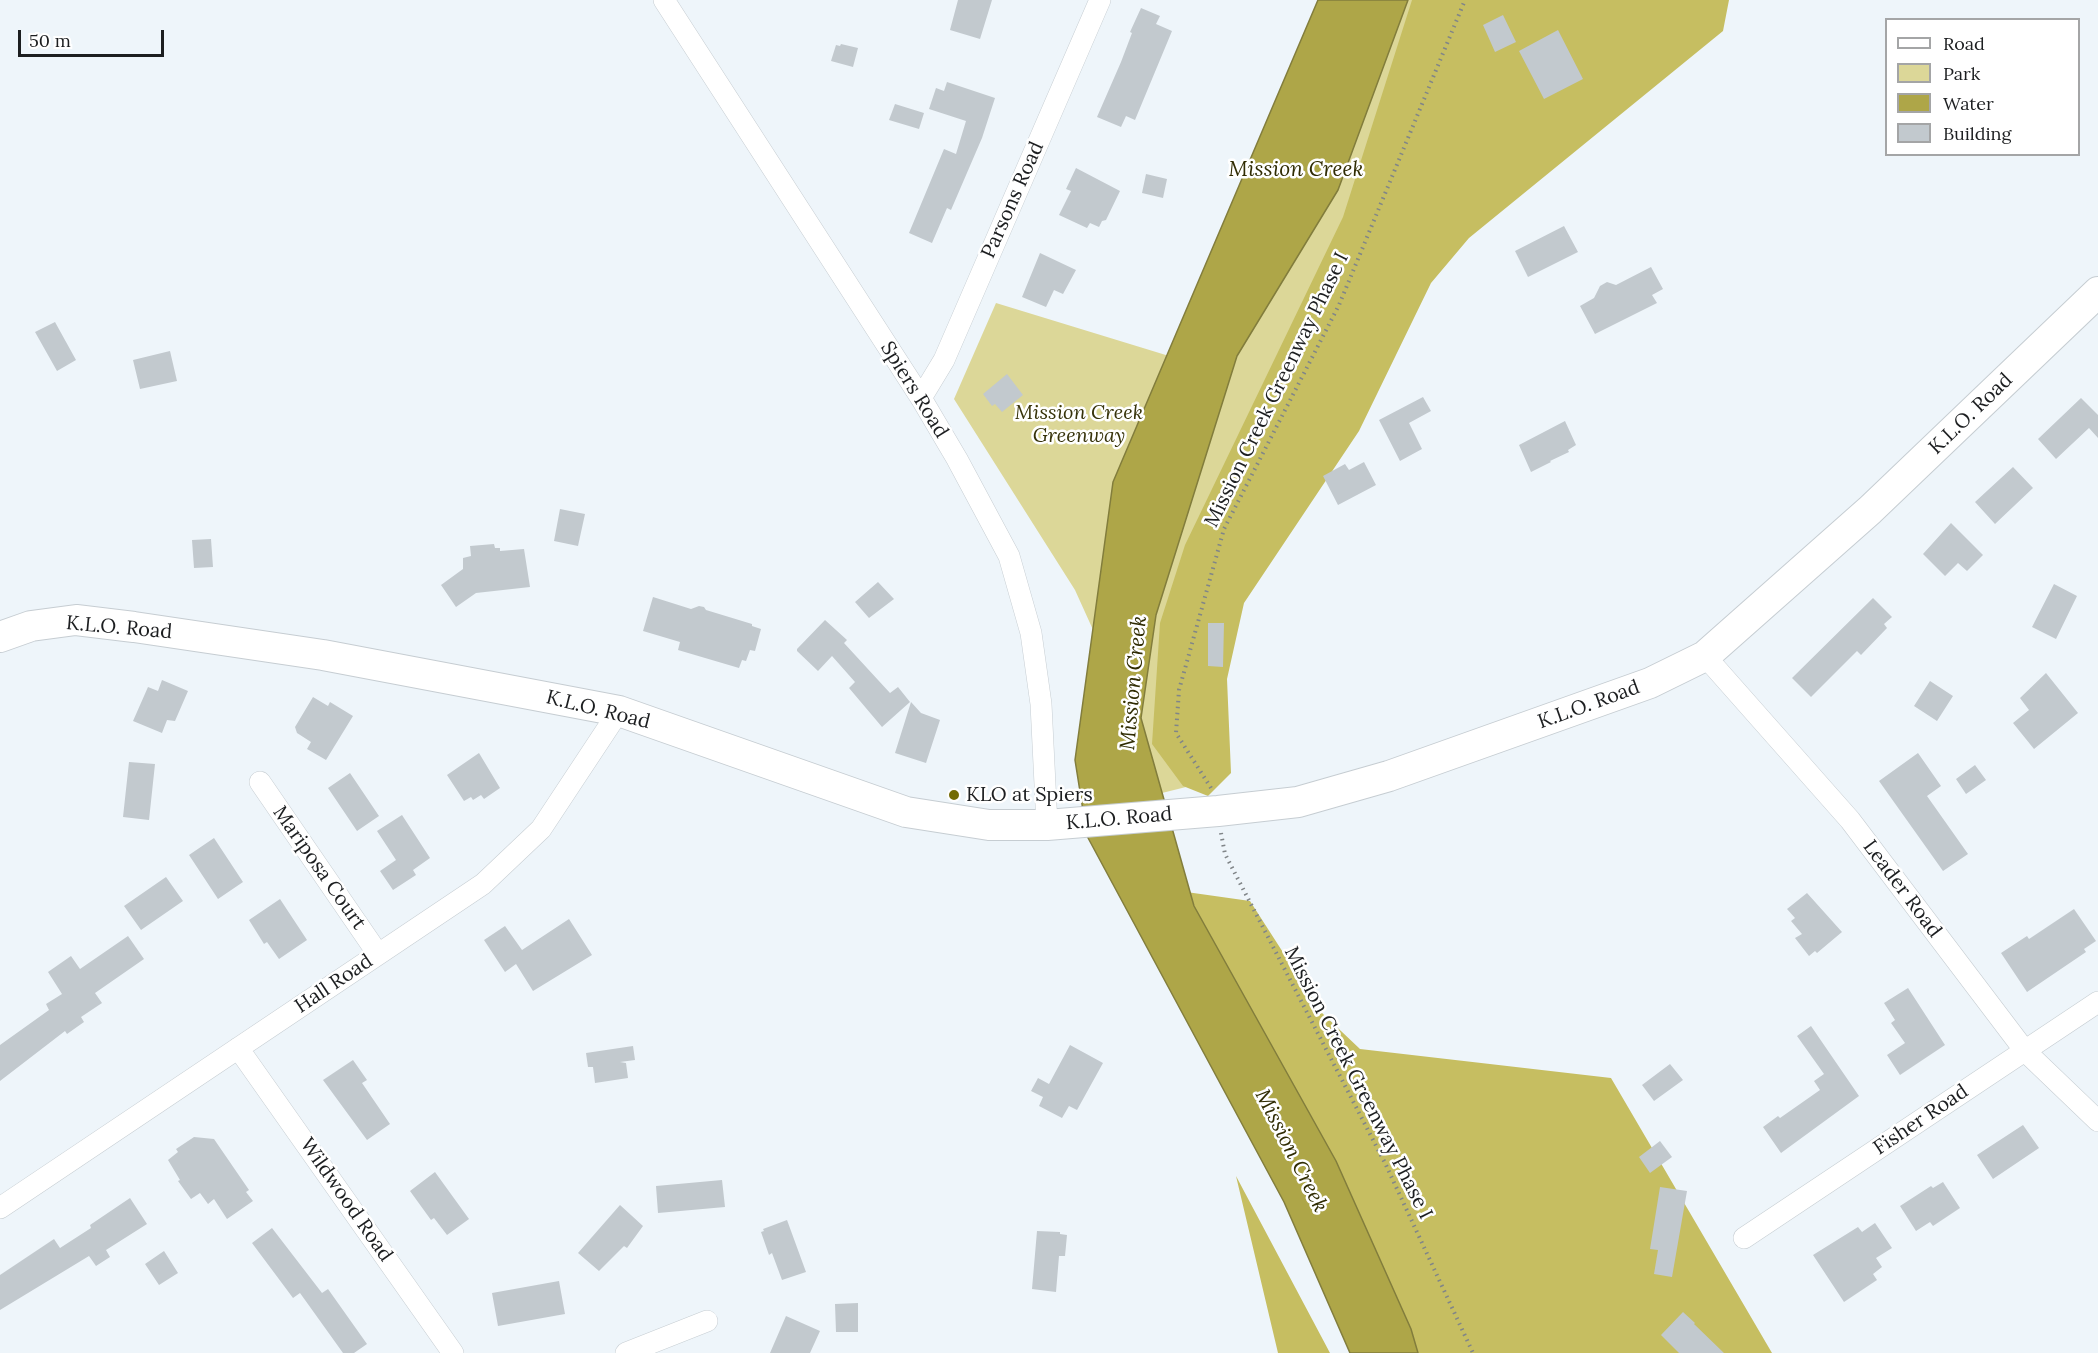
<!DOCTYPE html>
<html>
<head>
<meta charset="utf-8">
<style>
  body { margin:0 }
  #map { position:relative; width:2098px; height:1353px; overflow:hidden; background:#eef5fa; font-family:Lora,serif }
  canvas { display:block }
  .legend { position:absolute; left:1885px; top:18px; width:195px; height:138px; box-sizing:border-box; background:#fff; border:2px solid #a4a5a6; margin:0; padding:8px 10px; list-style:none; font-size:18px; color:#1c1e20 }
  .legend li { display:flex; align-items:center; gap:12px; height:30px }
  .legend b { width:30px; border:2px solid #a4a5a6 }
  .scale { position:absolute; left:18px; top:30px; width:146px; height:27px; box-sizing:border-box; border:3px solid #1c1e20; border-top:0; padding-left:8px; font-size:18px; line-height:21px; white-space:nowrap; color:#1c1e20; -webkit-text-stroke:4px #fff; paint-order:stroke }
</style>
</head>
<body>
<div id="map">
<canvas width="2098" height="1353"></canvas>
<ul class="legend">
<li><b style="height:8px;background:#fff"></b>Road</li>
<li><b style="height:16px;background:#dcd798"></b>Park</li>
<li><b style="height:16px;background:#aea648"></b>Water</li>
<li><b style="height:16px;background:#c2c9ce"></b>Building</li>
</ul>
<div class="scale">50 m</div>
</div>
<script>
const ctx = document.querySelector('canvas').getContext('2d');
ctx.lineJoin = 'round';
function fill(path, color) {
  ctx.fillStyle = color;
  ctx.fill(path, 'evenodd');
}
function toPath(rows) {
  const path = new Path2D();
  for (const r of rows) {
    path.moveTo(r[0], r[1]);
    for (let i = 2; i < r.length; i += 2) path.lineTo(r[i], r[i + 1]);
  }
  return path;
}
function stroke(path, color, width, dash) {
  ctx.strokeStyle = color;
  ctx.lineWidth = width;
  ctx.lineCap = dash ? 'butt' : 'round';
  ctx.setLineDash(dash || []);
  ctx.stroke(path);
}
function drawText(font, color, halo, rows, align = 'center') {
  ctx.font = font + ' Lora,serif';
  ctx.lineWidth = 5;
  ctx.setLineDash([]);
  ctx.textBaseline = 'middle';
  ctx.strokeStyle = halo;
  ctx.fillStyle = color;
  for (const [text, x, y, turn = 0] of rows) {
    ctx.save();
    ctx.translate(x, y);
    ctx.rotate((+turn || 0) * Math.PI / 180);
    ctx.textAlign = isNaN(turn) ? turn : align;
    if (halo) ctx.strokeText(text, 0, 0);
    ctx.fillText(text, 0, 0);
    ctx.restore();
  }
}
const green = toPath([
  [1340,0,1476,0,1223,603,1214,780,1118,804,1094,632,1075,590,954,399,996,303,1205,367]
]);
const forest = toPath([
  [1412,0,1729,0,1723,31,1469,238,1431,283,1359,431,1244,603,1227,679,1231,773,1208,796,1183,786,1152,744,1160,623,1185,545,1343,217],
  [1151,887,1250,901,1322,1013,1360,1049,1611,1078,1772,1353,1394,1353],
  [1236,1176,1330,1353,1278,1353]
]);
const water = toPath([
  [1318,0,1408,0,1338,190,1237,356,1156,615,1141,718,1194,906,1336,1161,1411,1329,1418,1353,1350,1353,1284,1202,1087,836,1075,760,1113,482,1318,0]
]);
const building = toPath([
  [958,0,992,0,980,39,950,30],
  [1141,8,1160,16,1156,24,1172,31,1135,120,1126,116,1121,127,1097,117,1121,62,1132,33,1130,32],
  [1503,15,1516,42,1495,52,1483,25],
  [1558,30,1583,79,1544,99,1519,51],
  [841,44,858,48,853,67,831,61,836,45,840,46],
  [947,82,995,98,982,138,951,210,947,208,932,243,909,233,944,149,956,154,966,121,929,109,936,88,944,91],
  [895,104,924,113,919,129,889,120],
  [1076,168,1120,191,1106,220,1102,221,1099,227,1090,223,1087,228,1059,215,1071,191,1066,189],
  [1146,174,1167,179,1163,198,1142,193],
  [1564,226,1578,252,1528,277,1515,251],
  [1040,253,1076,270,1063,294,1054,290,1046,307,1022,297],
  [1651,267,1663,289,1652,295,1657,303,1595,334,1580,306,1594,298,1600,286,1607,282,1616,285],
  [55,322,76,360,57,371,35,332],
  [170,351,177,381,140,389,133,360],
  [1007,374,1023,395,1002,412,995,404,992,406,983,394],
  [1423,397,1431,411,1409,423,1422,449,1400,461,1379,420],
  [2081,398,2098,415,2098,438,2089,428,2056,459,2038,439],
  [1565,421,1576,445,1568,450,1569,452,1550,461,1551,462,1531,472,1519,445],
  [1364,462,1376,485,1338,505,1323,476,1345,464,1349,470],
  [2013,467,2033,488,1995,524,1975,502],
  [560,509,585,514,578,546,554,541],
  [1951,523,1983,555,1967,571,1958,563,1945,576,1923,554],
  [211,539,213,567,194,568,192,540],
  [494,544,495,548,500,548,500,551,524,549,530,587,476,593,456,607,441,585,463,569,463,558,471,556,470,546],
  [878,582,894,599,869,618,855,602],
  [2054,584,2077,596,2056,639,2032,627],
  [653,597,691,609,699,606,704,607,706,610,752,624,752,626,761,629,755,651,750,650,746,661,742,660,739,668,678,650,680,642,643,631],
  [1873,598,1892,617,1884,624,1887,628,1861,655,1857,651,1811,697,1792,678],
  [825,620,847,640,844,643,890,693,898,687,910,702,882,727,849,688,855,682,832,656,818,671,797,651,797,649],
  [1208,623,1224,623,1223,667,1208,666],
  [2046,673,2078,713,2034,749,2013,723,2029,710,2020,698],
  [162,680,188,691,175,721,167,720,162,733,133,721,148,687,158,691],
  [1930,681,1953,696,1937,721,1914,706],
  [313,697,328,706,330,702,353,716,326,760,307,749,311,742,297,733,295,727],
  [911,702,921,713,940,720,926,763,895,753],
  [479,753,500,788,484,799,481,795,473,800,471,797,464,801,447,775],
  [1918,753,1941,786,1927,796,1968,854,1943,871,1879,781],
  [129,762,155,764,149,820,123,817],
  [1975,765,1986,780,1966,794,1956,779],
  [350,773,379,816,357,831,328,788],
  [402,815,430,858,413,870,416,875,393,890,380,871,396,860,377,831],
  [214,838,243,882,218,899,189,855],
  [166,877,183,901,141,930,124,906],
  [1807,893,1842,932,1817,953,1815,951,1809,956,1795,938,1802,934,1791,921,1795,918,1787,909],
  [280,899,307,940,279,959,267,942,264,944,249,920],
  [2074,909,2096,941,2084,949,2086,952,2027,992,2001,953,2027,936,2029,939],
  [569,919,592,955,533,991,516,964,505,972,484,940,505,926,522,950],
  [128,936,144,959,95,993,102,1003,81,1017,84,1022,67,1034,65,1031,0,1081,0,1045,49,1010,46,1004,62,994,48,972,71,956,80,969],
  [1908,988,1945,1045,1900,1075,1887,1055,1905,1043,1891,1023,1895,1020,1884,1003],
  [1811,1026,1859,1096,1781,1153,1763,1127,1778,1116,1780,1118,1820,1090,1814,1081,1824,1074,1797,1036],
  [1070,1045,1103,1063,1077,1110,1069,1106,1062,1118,1039,1106,1043,1097,1031,1091,1038,1078,1049,1084],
  [633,1046,635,1060,620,1062,626,1063,628,1078,595,1083,593,1067,588,1067,586,1053],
  [353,1060,367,1080,362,1083,390,1124,367,1140,323,1080],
  [1670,1064,1683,1080,1654,1101,1642,1085],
  [2023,1125,2039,1148,1993,1179,1977,1155],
  [194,1137,214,1139,249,1190,246,1192,253,1201,227,1219,214,1199,208,1204,200,1193,191,1199,178,1181,180,1180,168,1160,178,1152,176,1149],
  [1660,1141,1672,1157,1650,1173,1639,1157],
  [435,1172,469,1219,447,1235,434,1218,431,1220,410,1191],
  [722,1180,725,1207,658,1213,656,1186],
  [1943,1182,1960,1208,1933,1226,1930,1222,1916,1231,1900,1206,1931,1186,1933,1188],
  [1660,1187,1687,1191,1672,1277,1654,1274,1658,1250,1650,1249],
  [130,1198,147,1224,106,1250,110,1257,96,1266,89,1256,0,1310,0,1275,54,1239,60,1248,91,1228,90,1225],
  [620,1205,643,1226,627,1248,624,1246,599,1271,578,1253],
  [787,1220,806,1272,782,1280,772,1253,769,1255,761,1232,764,1231,763,1229],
  [1875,1223,1892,1248,1876,1258,1882,1267,1873,1274,1877,1280,1844,1302,1813,1255,1858,1227,1862,1232],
  [272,1228,322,1293,328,1289,367,1344,354,1353,343,1353,300,1293,293,1298,252,1243],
  [1037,1231,1060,1232,1060,1234,1067,1235,1065,1256,1059,1256,1056,1292,1032,1289],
  [164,1251,178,1273,159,1285,145,1264],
  [559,1281,565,1314,498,1326,492,1293],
  [858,1303,858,1332,836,1332,835,1304],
  [1683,1312,1695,1323,1694,1324,1724,1353,1679,1353,1661,1335],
  [786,1316,820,1331,810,1353,770,1353]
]);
const path = toPath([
  [1211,788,1176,733,1179,690,1224,529,1339,305,1465,0],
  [1221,833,1225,854,1385,1163,1473,1353]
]);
const street = toPath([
  [664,0,921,398,957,459,1009,556,1031,633,1041,704,1047,825],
  [921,398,944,360,1100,0],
  [1705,656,1850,820,2025,1051,2098,1121],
  [260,782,378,954],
  [238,1048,453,1353],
  [0,1208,483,884,541,829,619,711],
  [1744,1238,2098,1002],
  [626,1353,707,1321]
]);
const secondary = toPath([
  [0,637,31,626,76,620,134,627,323,655,619,711,906,812,989,825,1047,825,1218,811,1298,802,1389,776,1650,683,1705,656,1870,510,2098,292]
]);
const markers = [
  [954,795,6,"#736b05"]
];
const streetNames = [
  ["Parsons Road",1013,200,-66],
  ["Spiers Road",914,390,58],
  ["Mission Creek Greenway Phase I",1277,390,-64],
  ["K.L.O. Road",1971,414,-44],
  ["K.L.O. Road",119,628,5],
  ["K.L.O. Road",1589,705,-20],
  ["K.L.O. Road",598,710,14],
  ["K.L.O. Road",1119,819,-5],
  ["Mariposa Court",319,868,55],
  ["Leader Road",1902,889,53],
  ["Hall Road",334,984,-34],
  ["Mission Creek Greenway Phase I",1358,1083,63],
  ["Fisher Road",1921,1120,-34],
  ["Wildwood Road",346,1200,55]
];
const parkNames = [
  ["Mission Creek",1079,413],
  ["Greenway",1079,436]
];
const poiNames = [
  ["KLO at Spiers",966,795]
];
const waterNames = [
  ["Mission Creek",1296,170],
  ["Mission Creek",1134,683,-85],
  ["Mission Creek",1291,1151,63]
];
fill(green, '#dcd798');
fill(forest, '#c6be61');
fill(water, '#aea648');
stroke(water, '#827d3c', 1.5);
fill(building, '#c2c9ce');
stroke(street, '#c6cdd2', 22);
stroke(secondary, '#c6cdd2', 32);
stroke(path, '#808588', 4, [1.5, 4.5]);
stroke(street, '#fff', 21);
stroke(secondary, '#fff', 30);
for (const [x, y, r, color] of markers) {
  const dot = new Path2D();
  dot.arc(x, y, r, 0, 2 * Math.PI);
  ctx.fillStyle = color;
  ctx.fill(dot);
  stroke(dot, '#fff', 2);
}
drawText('20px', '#1c1e20', '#fff', streetNames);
drawText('italic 20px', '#37330a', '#fff', parkNames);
drawText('20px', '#1c1e20', '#fff', poiNames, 'left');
drawText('italic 21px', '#302c03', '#fff', waterNames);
</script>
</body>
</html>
